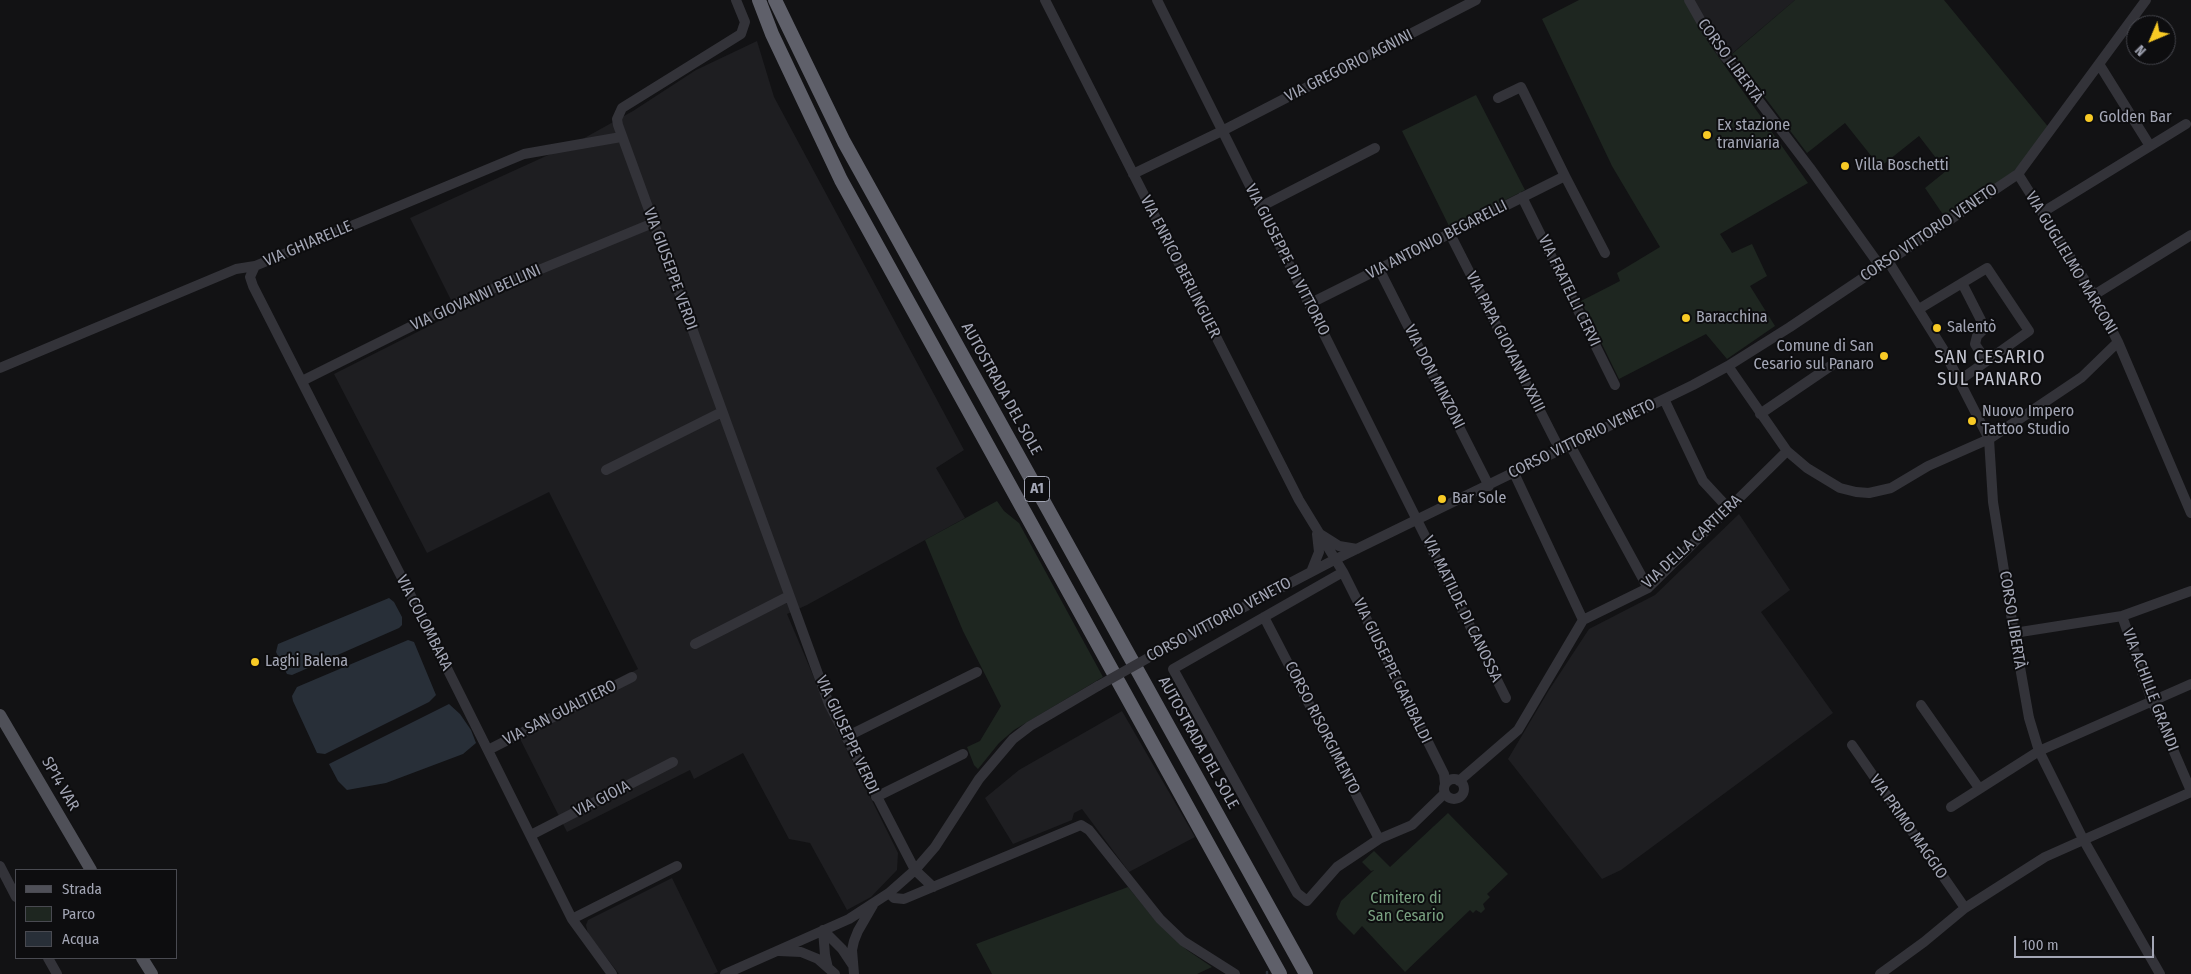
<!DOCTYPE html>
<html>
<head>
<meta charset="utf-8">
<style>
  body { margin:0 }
  #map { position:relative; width:2191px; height:974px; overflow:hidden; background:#121214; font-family:"Fira Sans Condensed",sans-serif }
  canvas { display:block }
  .legend { position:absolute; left:15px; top:869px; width:162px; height:90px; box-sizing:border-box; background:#0d0d0f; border:1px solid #494a51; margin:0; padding:6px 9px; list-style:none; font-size:15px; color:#a3a6b5 }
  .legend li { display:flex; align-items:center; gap:10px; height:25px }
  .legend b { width:25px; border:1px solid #494a51 }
  .north { position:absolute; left:2126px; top:15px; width:50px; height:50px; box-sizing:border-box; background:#0d0d0f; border:1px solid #494a51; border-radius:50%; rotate:225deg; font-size:14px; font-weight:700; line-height:20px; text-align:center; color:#a3a6b5 }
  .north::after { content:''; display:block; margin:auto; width:18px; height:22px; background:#f8ca25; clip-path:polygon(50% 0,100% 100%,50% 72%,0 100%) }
  .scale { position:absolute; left:2014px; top:936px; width:140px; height:22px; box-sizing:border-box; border:2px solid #a3a6b5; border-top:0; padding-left:6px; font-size:15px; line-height:18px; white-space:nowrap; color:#a3a6b5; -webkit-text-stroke:4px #0d0d0f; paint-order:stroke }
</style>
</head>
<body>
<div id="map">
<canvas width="2191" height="974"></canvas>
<ul class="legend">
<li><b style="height:6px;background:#4f5058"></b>Strada</li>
<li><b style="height:14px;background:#1e2620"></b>Parco</li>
<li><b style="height:14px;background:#282f38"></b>Acqua</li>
</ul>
<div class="north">N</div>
<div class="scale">100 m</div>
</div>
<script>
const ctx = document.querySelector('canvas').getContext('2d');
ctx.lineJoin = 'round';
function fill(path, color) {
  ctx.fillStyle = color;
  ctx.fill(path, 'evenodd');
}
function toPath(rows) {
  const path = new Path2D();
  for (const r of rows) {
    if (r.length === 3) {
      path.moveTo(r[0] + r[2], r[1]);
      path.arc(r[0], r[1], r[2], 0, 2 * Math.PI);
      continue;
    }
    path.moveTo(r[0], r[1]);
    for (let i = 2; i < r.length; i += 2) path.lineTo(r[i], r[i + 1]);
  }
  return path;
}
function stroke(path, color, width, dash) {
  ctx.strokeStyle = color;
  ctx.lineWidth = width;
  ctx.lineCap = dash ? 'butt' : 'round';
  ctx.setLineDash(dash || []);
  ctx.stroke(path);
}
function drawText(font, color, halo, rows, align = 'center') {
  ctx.font = font + ' "Fira Sans Condensed",sans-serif';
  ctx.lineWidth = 4;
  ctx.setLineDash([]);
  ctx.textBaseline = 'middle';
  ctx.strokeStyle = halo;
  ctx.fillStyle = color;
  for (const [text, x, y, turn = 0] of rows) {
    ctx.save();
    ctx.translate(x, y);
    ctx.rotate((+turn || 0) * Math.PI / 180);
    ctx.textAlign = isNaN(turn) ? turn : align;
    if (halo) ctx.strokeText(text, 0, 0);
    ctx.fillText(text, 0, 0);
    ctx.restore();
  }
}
const built = toPath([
  [1687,0,1795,0,1722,62,1710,45],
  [757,41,774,97,964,450,936,468,965,518,807,605,787,614,832,720,898,853,897,870,871,897,847,910,810,843,789,839,743,753,694,779,690,770,567,832,516,731,638,669,549,492,427,553,334,374,457,312,410,218,579,141,633,111,696,70],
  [1739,514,1790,590,1761,612,1833,713,1621,870,1602,879,1508,759,1549,690,1589,629,1655,595],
  [1122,711,1195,837,1129,872,1082,809,1074,813,1072,820,1013,844,985,798,1019,770],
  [672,878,718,972,713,974,619,974,588,934,586,925,588,920]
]);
const green = toPath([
  [1579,0,1687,0,1710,45,1808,183,1720,234,1732,253,1752,244,1767,276,1750,286,1775,326,1727,359,1706,334,1619,379,1581,301,1620,281,1617,273,1660,247,1612,166,1542,19],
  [1795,0,1944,0,2050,129,2009,177,1946,219,1925,188,1946,171,1919,136,1880,167,1845,123,1807,153,1732,54],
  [1476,95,1525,190,1450,228,1402,131],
  [997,501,1004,511,1019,523,1103,677,1014,730,999,743,978,769,974,765,967,747,980,741,1001,706,963,631,925,540],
  [1448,813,1508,874,1487,894,1490,897,1483,904,1485,909,1481,913,1476,910,1473,913,1470,910,1405,972,1362,926,1354,935,1338,919,1336,914,1341,901,1374,870,1371,871,1362,862,1374,851,1390,867],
  [1128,887,1156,921,1187,950,1212,967,1197,974,992,974,976,944]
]);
const water = toPath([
  [389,598,394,602,402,617,402,625,399,628,292,675,287,674,276,652,278,644],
  [408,640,414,642,436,695,429,702,325,754,317,753,293,701,292,696,297,687],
  [449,704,460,714,471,730,476,743,463,754,386,783,347,790,338,781,329,764]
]);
const stream = toPath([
  [1267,972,1267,974]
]);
const minor = toPath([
  [736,0,745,22,741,34,622,108,617,119,618,125,829,704,915,870,933,887],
  [1045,0,1299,500,1343,572,1444,774,1445,784],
  [1157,0,1506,698],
  [1689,0,1702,23,1724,55,1810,168,1880,266],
  [2099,64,2150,146],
  [1133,174,1222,131,1476,0],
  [1565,176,1605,253],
  [1522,197,1615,385],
  [1260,207,1375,148],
  [2043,212,2186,124],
  [1450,234,1560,450],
  [1888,261,1943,349,1989,439,1993,502,2014,633,2029,718,2039,751,2083,839,2160,974],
  [255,266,250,277,253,286,401,576,572,919,612,974],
  [1379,269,1489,486],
  [1962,283,1985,328,1977,336,1975,344,1986,361],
  [2094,295,2191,235],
  [1309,304,1565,176,1521,87,1498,98],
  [1919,309,1987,268,2029,331,1960,380],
  [2118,342,2191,513],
  [1728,366,1787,451,1807,468,1840,488,1856,492,1869,493,1891,488,1928,466,1989,439,2015,422,2082,377,2118,342,2094,295,2018,174],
  [0,368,236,269,255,266,524,154,621,137],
  [302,381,456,304,653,223],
  [1664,399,1703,481,1728,508],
  [1760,414,1835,363],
  [1570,445,1648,588],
  [606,470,722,412],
  [1514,473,1583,620],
  [1320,534,1339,546,1357,549],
  [1311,572,1319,552,1317,534],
  [1343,572,1173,669,1297,893,1307,901,1337,867,1379,839,1412,825,1445,793],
  [2122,616,2152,701,2191,791],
  [1264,617,1379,839],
  [2014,633,2122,616,2191,591],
  [695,644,789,596],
  [1164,649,1334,560,1693,385,1728,366,1790,327,2018,174,2146,0],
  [1921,705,1979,788],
  [846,737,977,672],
  [1852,745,1965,908],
  [488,750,632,677],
  [1454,789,10],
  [1459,781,1518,730,1583,620,1648,588,1787,451],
  [876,797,963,754],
  [1951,807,2039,751,2191,684],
  [531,835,673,762],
  [0,866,16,897],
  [889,893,894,898,904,899,1081,825,1089,830,1160,919,1183,941,1235,974],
  [572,919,677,866],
  [823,930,842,949,852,964],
  [823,930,825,955,828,968],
  [779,951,801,952,818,959,835,974],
  [48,958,57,974],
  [725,974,849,919,889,893,915,870,935,847,979,779,1013,739,1030,726,1098,686],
  [854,974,852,950,854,941,858,931,873,905],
  [1880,974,1924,942,1965,908,2045,857,2191,792]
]);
const major = toPath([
  [0,715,91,870],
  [142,958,152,974]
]);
const highway = toPath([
  [759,0,772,34,841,180,1280,974],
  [775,0,844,142,1306,974]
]);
const minorBridge = toPath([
  [1098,686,1164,649]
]);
const markers = [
  [2089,118,5,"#f8ca25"],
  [1707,135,5,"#f8ca25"],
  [1845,166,5,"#f8ca25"],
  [1686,318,5,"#f8ca25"],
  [1937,328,5,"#f8ca25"],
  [1884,356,5,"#f8ca25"],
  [1972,421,5,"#f8ca25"],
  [1442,499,5,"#f8ca25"],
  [255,662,5,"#f8ca25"]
];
const shields = [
  [1037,489,25]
];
const shieldNames = [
  ["A1",1037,489]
];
const streetNames = [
  ["CORSO LIBERTÀ",1730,61,54],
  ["VIA GREGORIO AGNINI",1349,66,-27],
  ["CORSO VITTORIO VENETO",1929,233,-34],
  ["VIA ANTONIO BEGARELLI",1437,240,-27],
  ["VIA GHIARELLE",308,244,-23],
  ["VIA GIUSEPPE DI VITTORIO",1287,260,63],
  ["VIA GUGLIELMO MARCONI",2071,263,59],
  ["VIA ENRICO BERLINGUER",1180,267,63],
  ["VIA GIUSEPPE VERDI",670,269,70],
  ["VIA FRATELLI CERVI",1569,291,64],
  ["VIA GIOVANNI BELLINI",476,298,-24],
  ["VIA PAPA GIOVANNI XXIII",1505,342,63],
  ["VIA DON MINZONI",1434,377,63],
  ["AUTOSTRADA DEL SOLE",1001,389,61],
  ["CORSO VITTORIO VENETO",1582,439,-26],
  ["VIA DELLA CARTIERA",1692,542,-43],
  ["VIA MATILDE DI CANOSSA",1462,609,64],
  ["CORSO VITTORIO VENETO",1219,620,-28],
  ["CORSO LIBERTÀ",2012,620,81],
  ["VIA COLOMBARA",424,623,63],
  ["VIA GIUSEPPE GARIBALDI",1392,671,64],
  ["VIA ACHILLE GRANDI",2150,690,69],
  ["VIA SAN GUALTIERO",560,713,-27],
  ["CORSO RISORGIMENTO",1322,728,63],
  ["VIA GIUSEPPE VERDI",847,735,65],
  ["AUTOSTRADA DEL SOLE",1198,743,61],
  ["SP14 VAR",60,784,60],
  ["VIA GIOIA",602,799,-27],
  ["VIA PRIMO MAGGIO",1908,827,55]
];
const poiNames = [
  ["Golden Bar",2099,118],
  ["Ex stazione",1717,126],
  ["tranviaria",1717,144],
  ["Villa Boschetti",1855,166],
  ["Baracchina",1696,318],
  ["Salentò",1947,328],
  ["Comune di San",1874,347,"right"],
  ["Cesario sul Panaro",1874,365,"right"],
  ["Nuovo Impero",1982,412],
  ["Tattoo Studio",1982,430],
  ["Bar Sole",1452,499],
  ["Laghi Balena",265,662]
];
const parkNames = [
  ["Cimitero di",1406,899],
  ["San Cesario",1406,917]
];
const quarterNames = [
  ["SAN CESARIO",1990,358],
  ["SUL PANARO",1990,380]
];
fill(built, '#1e1e21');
fill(green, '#1e2620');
fill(water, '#282f38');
stroke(stream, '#282f38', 2.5);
stroke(minor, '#333339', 10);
stroke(major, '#4f5058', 12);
stroke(highway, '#5f606a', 14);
stroke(minorBridge, '#333339', 10);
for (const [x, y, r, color] of markers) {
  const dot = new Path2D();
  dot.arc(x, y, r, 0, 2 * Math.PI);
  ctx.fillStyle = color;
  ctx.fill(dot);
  stroke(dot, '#0d0d0f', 2);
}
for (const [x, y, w] of shields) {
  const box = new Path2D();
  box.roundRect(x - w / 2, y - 12.5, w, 25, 4);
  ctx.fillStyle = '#0d0d0f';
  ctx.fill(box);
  stroke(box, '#a3a6b5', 1);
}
drawText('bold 15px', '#a3a6b5', null, shieldNames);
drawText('16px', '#a3a6b5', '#0d0d0f', streetNames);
drawText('16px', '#a3a6b5', '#0d0d0f', poiNames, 'left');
drawText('16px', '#79a180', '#0d0d0f', parkNames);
ctx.letterSpacing = '1px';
drawText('19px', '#c4c6d1', '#0d0d0f', quarterNames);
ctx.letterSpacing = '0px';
</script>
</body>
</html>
